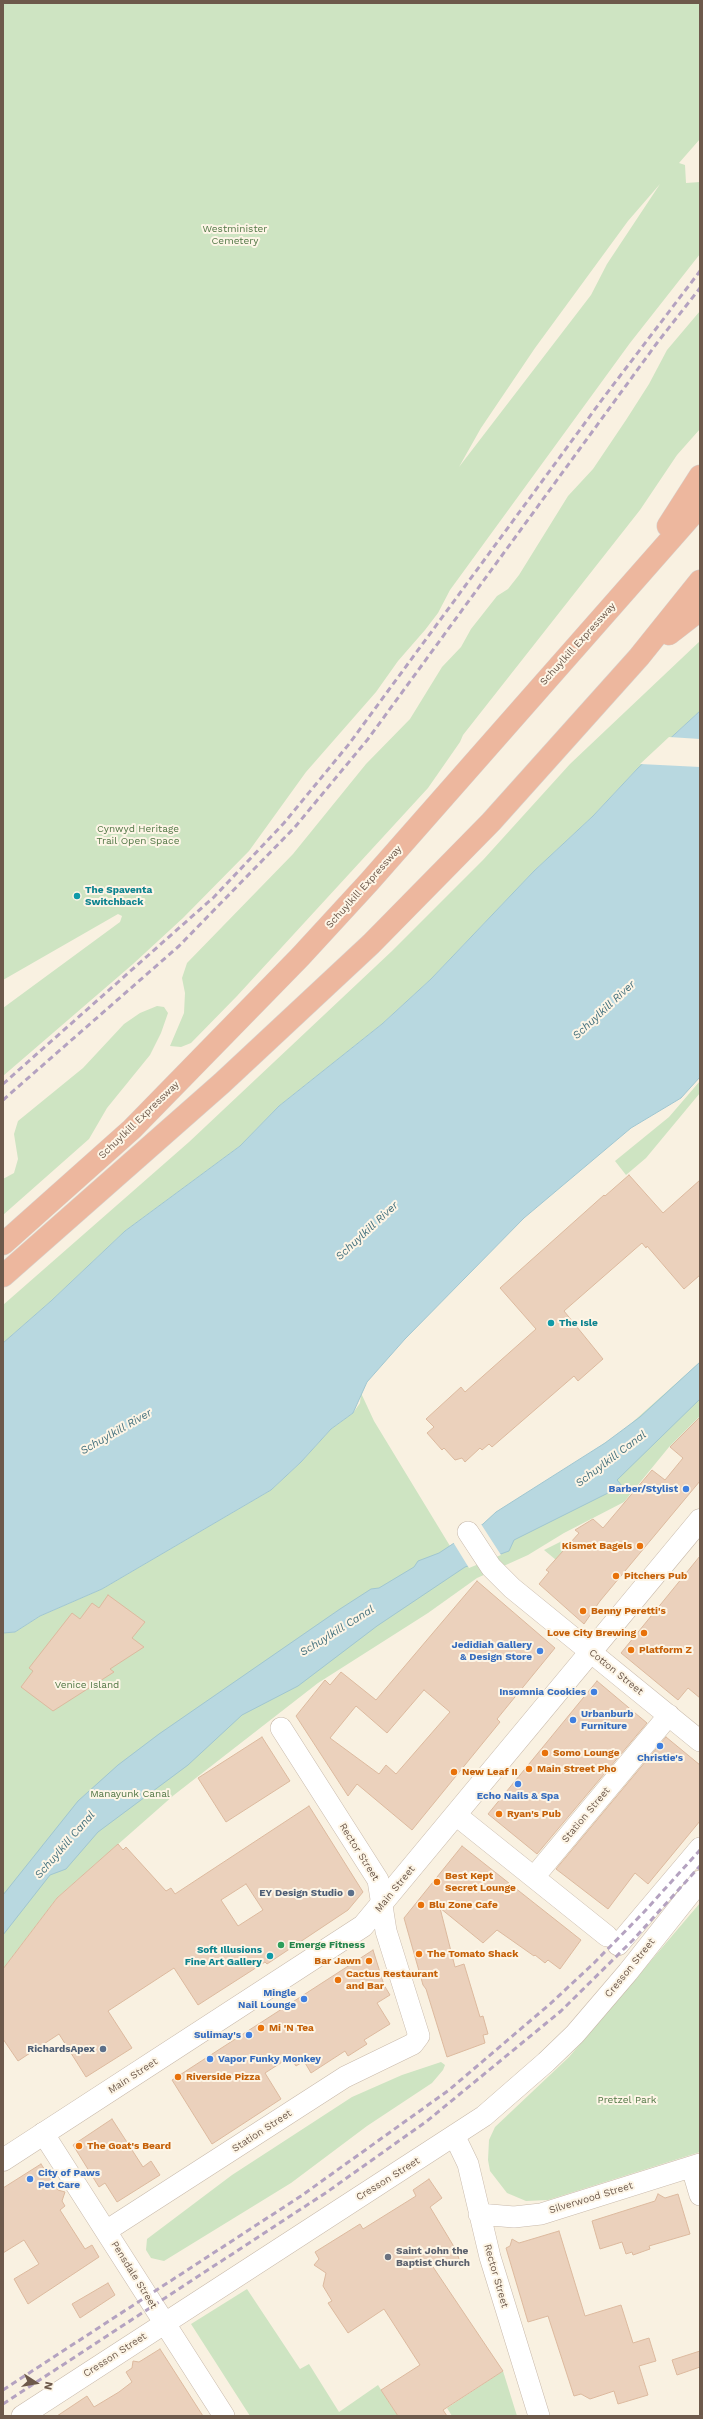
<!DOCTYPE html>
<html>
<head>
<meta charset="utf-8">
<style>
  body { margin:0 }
  #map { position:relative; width:703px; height:2419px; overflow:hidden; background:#f9f1e1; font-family:"Work Sans",sans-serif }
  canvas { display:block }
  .frame { position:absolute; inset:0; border:4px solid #6d594b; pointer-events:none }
  .north { position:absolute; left:16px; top:2363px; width:40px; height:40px; -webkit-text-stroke:3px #fdf5e6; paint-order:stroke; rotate:102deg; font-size:11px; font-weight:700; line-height:16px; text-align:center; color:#6d594b }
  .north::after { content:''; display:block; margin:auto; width:14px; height:18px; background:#6d594b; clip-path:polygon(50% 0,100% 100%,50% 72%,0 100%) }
</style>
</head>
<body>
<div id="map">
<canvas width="703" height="2419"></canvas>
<div class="frame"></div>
<div class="north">N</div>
</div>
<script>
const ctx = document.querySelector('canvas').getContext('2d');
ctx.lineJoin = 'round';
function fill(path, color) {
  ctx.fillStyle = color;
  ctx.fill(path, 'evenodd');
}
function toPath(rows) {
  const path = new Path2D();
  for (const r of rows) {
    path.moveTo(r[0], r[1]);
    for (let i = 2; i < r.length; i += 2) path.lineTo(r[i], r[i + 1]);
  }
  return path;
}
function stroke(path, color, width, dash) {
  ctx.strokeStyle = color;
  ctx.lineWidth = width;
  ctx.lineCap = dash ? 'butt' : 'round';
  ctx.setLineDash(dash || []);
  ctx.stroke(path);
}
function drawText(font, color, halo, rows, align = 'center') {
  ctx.font = font + ' "Work Sans",sans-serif';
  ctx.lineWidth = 4;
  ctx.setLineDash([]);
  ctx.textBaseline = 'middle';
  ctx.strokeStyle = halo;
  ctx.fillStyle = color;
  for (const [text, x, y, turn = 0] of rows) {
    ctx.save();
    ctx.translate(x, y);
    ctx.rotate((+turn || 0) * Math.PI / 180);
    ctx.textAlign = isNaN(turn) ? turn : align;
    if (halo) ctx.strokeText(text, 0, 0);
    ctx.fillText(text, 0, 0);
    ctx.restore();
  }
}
const green = toPath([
  [3,3,700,3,700,139,679,163,685,165,686,183,700,182,700,254,630,343,450,590,438,613,425,630,398,661,376,692,306,772,249,851,183,918,133,964,3,1076,3,1008,120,922,122,916,118,914,3,980],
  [660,184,607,264,591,295,459,467,481,428,535,348,628,221],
  [700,311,700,429,677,455,640,510,463,735,460,742,428,788,237,996,191,1043,181,1047,170,1046,184,1013,185,993,182,978,187,963,293,854,366,764,410,719,442,667,461,647,471,629,497,596,508,589,519,575,568,496,593,469,626,420,649,384,667,350],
  [700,641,700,711,638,768,593,816,534,871,431,979,382,1024,279,1106,240,1146,125,1231,51,1301,3,1343,3,1305,189,1142,392,951,483,860,570,764],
  [157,1006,164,1007,168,1013,161,1033,150,1055,107,1108,89,1139,3,1215,3,1179,14,1173,18,1159,14,1134,18,1121,83,1068,124,1024,140,1013],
  [700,1081,700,1093,646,1158,626,1175,615,1161,669,1117],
  [700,1362,700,1416,669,1447,624,1502,564,1533,528,1555,477,1578,428,1613,318,1683,174,1795,57,1898,3,1969,3,1633,15,1632,40,1616,102,1589,271,1490,301,1462,331,1429,353,1413,360,1403,361,1393,374,1421,450,1546,483,1524,496,1512,579,1461,626,1428],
  [562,1541,568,1547,573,1574,544,1550],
  [700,1903,700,2152,548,2200,526,2201,507,2193,490,2171,488,2160,489,2140,495,2127,569,2057],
  [441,2062,445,2065,443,2070,432,2083,367,2126,291,2183,164,2261,151,2258,146,2250,147,2239,232,2175,352,2097,402,2075],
  [247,2289,300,2369,309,2364,339,2412,378,2385,398,2416,250,2416,191,2324],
  [503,2371,517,2416,452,2416,447,2408]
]);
const water = toPath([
  [700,711,700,1077,681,1098,631,1128,524,1218,405,1339,367,1382,353,1413,331,1429,301,1462,271,1490,102,1589,40,1616,15,1632,3,1633,3,1343,51,1301,125,1231,240,1146,279,1106,382,1024,431,979,534,871,593,816,638,768,700,711],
  [700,1362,700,1399,617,1480,622,1486,514,1540,509,1551,465,1567,377,1626,298,1686,242,1715,188,1765,98,1832,66,1869,50,1875,3,1935,3,1895,78,1801,118,1765,159,1734,340,1609,371,1589,379,1588,414,1567,418,1561,439,1553,483,1524,496,1512,605,1443,640,1417,700,1362]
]);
const pier = toPath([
  [669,737,700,739,700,767,640,764],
  [481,1524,501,1555,469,1568,453,1542]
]);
const building = toPath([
  [629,1175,663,1213,700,1180,700,1275,684,1289,647,1246,646,1248,642,1243,564,1311,603,1359,578,1381,574,1376,492,1447,489,1444,482,1450,480,1448,465,1462,462,1458,455,1460,444,1448,442,1450,427,1433,434,1427,426,1419,461,1387,465,1392,536,1329,500,1288,604,1195,605,1196,629,1175],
  [700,1417,700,1481,600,1601,584,1624,539,1584,549,1572,546,1570,579,1533,575,1530,593,1519,603,1528,652,1470,665,1480,683,1458,670,1447,700,1417],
  [700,1556,700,1698,688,1688,678,1700,621,1653,700,1556],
  [477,1581,555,1648,497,1719,500,1722,412,1830,357,1784,348,1796,296,1716,325,1680,330,1685,341,1672,376,1700,477,1581],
  [424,1690,450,1712,396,1774,386,1765,379,1774,330,1738,356,1706,387,1733,424,1690],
  [108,1595,145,1622,132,1638,144,1647,110,1669,114,1672,53,1711,21,1687,33,1671,29,1668,72,1613,80,1619,92,1603,99,1608,108,1595],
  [597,1681,647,1723,537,1854,488,1814,597,1681],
  [262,1737,290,1781,226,1822,198,1778,262,1737],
  [666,1737,700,1765,700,1821,648,1884,635,1873,608,1909,556,1869,666,1737],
  [309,1806,363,1892,348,1910,267,1964,265,1962,198,2005,174,1968,108,2011,132,2048,86,2077,59,2034,18,2061,3,2039,3,1969,57,1898,118,1844,123,1850,126,1847,166,1891,171,1888,175,1894,309,1806],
  [246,1884,263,1910,238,1926,221,1900,246,1884],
  [462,1846,581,1940,560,1969,548,1960,545,1963,535,1955,534,1956,497,1930,483,1943,440,1908,455,1967,464,1964,480,2017,483,2016,488,2034,483,2035,485,2043,447,2057,426,1989,423,1985,404,1918,462,1846],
  [373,1950,384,1985,390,1995,377,2003,390,2024,364,2040,367,2044,348,2056,345,2051,311,2073,304,2061,296,2066,290,2057,265,2073,281,2099,212,2144,172,2080,373,1950],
  [112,2119,143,2167,151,2161,160,2175,117,2202,105,2183,99,2187,73,2145,112,2119],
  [41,2164,58,2190,65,2192,62,2201,65,2206,60,2210,85,2249,92,2245,99,2257,28,2304,14,2279,39,2264,24,2240,3,2253,3,2188,41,2164],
  [429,2179,442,2198,430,2207,456,2250,460,2262,429,2261,503,2371,443,2410,447,2416,398,2416,381,2390,420,2365,384,2309,348,2333,328,2303,332,2301,323,2286,326,2273,314,2265,319,2259,315,2252,360,2224,363,2229,416,2196,413,2190,429,2179],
  [658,2194,665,2198,678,2194,690,2234,649,2246,650,2249,633,2255,632,2252,626,2254,622,2242,600,2249,592,2221,655,2201,658,2194],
  [559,2231,585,2316,621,2305,633,2343,649,2338,656,2361,639,2366,648,2395,618,2404,614,2391,590,2399,581,2394,574,2396,548,2316,528,2322,506,2248,510,2246,512,2239,519,2243,559,2231],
  [108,2283,115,2295,80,2318,72,2304,108,2283],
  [160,2349,203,2416,57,2416,87,2396,94,2407,119,2392,132,2382,126,2372,132,2368,133,2361,139,2362,160,2349],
  [700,2351,700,2367,677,2375,672,2360,700,2351]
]);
const minor = toPath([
  [468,1532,491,1567,512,1588,700,1741],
  [456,1815,607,1936],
  [534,1877,669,1715],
  [618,1945,700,1848],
  [43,2133,224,2416],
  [455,2137,468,2164,490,2257,539,2416],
  [692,2168,700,2195],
  [479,2214,514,2217,541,2214,700,2164],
  [106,2231,345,2077,413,2044,419,2036,386,1931,378,1880,281,1728],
  [22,2416,484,2116,546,2062,575,2034,628,1972,700,1881]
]);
const tertiary = toPath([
  [3,2160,363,1926,700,1520]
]);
const motorway = toPath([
  [668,526,700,476],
  [669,634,700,610],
  [3,1244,132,1129,300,957,369,882,700,506],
  [3,1276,222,1083,371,944,491,822,639,657,700,581]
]);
const rail = toPath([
  [3,1084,214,897,284,823,349,744,604,397,700,271],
  [3,1100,179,946,295,827,368,739,657,343,700,288],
  [3,2390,301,2196,449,2090,550,2004,594,1963,644,1912,700,1850],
  [3,2404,327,2192,427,2121,561,2011,633,1940,700,1866]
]);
const markers = [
  [77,896,4,"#0f9aa8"],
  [551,1323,4,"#0f9aa8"],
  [686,1489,4,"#3f7fe0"],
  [640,1546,4,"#e8710a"],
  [616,1576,4,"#e8710a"],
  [583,1611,4,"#e8710a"],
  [644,1633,4,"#e8710a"],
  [631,1650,4,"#e8710a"],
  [540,1651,4,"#3f7fe0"],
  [594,1692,4,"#3f7fe0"],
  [573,1720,4,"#3f7fe0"],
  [660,1746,4,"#3f7fe0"],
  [545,1753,4,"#e8710a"],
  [529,1769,4,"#e8710a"],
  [454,1772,4,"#e8710a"],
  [518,1784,4,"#3f7fe0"],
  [499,1814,4,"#e8710a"],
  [437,1882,4,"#e8710a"],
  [351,1893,4,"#5c6f8a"],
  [421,1905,4,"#e8710a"],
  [281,1945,4,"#2e9e5b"],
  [419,1954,4,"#e8710a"],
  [270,1956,4,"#0f9aa8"],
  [369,1961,4,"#e8710a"],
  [338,1980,4,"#e8710a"],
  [304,1999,4,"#3f7fe0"],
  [261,2028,4,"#e8710a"],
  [249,2035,4,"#3f7fe0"],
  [103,2049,4,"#5c6f8a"],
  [210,2059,4,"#3f7fe0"],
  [178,2077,4,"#e8710a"],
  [79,2146,4,"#e8710a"],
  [30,2179,4,"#3f7fe0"],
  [388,2257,4,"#6b7280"]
];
const parkNames = [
  ["Westminister",235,229],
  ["Cemetery",235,241],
  ["Cynwyd Heritage",138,829],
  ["Trail Open Space",138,841],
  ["Venice Island",87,1685],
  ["Manayunk Canal",130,1794],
  ["Pretzel Park",627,2100]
];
const streetNames = [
  ["Schuylkill Expressway",578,644,-48],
  ["Schuylkill Expressway",364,887,-48],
  ["Schuylkill Expressway",139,1120,-44],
  ["Cotton Street",616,1672,39],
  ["Station Street",586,1815,-50],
  ["Rector Street",359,1852,58],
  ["Main Street",395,1889,-51],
  ["Cresson Street",630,1968,-51],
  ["Main Street",133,2076,-33],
  ["Station Street",262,2131,-33],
  ["Cresson Street",388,2179,-32],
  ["Silverwood Street",591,2198,-17],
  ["Pensdale Street",134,2275,58],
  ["Rector Street",496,2276,74],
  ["Cresson Street",115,2355,-33]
];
const cultureNames = [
  ["The Spaventa",85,890],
  ["Switchback",85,902],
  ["The Isle",559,1323],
  ["Soft Illusions",262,1950,"right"],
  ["Fine Art Gallery",262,1962,"right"]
];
const shopNames = [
  ["Barber/Stylist",678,1489],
  ["Jedidiah Gallery",532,1645],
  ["& Design Store",532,1657],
  ["Insomnia Cookies",586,1692],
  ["Urbanburb",581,1714,"left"],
  ["Furniture",581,1726,"left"],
  ["Christie's",660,1758,"center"],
  ["Echo Nails & Spa",518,1796,"center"],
  ["Mingle",296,1993],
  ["Nail Lounge",296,2005],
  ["Sulimay's",241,2035],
  ["Vapor Funky Monkey",218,2059,"left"],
  ["City of Paws",38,2173,"left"],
  ["Pet Care",38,2185,"left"]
];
const foodNames = [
  ["Kismet Bagels",632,1546,"right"],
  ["Pitchers Pub",624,1576],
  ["Benny Peretti's",591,1611],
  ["Love City Brewing",636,1633,"right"],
  ["Platform Z",639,1650],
  ["Somo Lounge",553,1753],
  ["Main Street Pho",537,1769],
  ["New Leaf II",462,1772],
  ["Ryan's Pub",507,1814],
  ["Best Kept",445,1876],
  ["Secret Lounge",445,1888],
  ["Blu Zone Cafe",429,1905],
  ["The Tomato Shack",427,1954],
  ["Bar Jawn",361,1961,"right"],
  ["Cactus Restaurant",346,1974],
  ["and Bar",346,1986],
  ["Mi 'N Tea",269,2028],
  ["Riverside Pizza",186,2077],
  ["The Goat's Beard",87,2146]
];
const serviceNames = [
  ["EY Design Studio",343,1893],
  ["RichardsApex",95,2049]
];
const leisureNames = [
  ["Emerge Fitness",289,1945]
];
const worshipNames = [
  ["Saint John the",396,2251],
  ["Baptist Church",396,2263]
];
const waterNames = [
  ["Schuylkill River",604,1010,-43],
  ["Schuylkill River",367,1231,-43],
  ["Schuylkill River",116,1432,-30],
  ["Schuylkill Canal",611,1459,-37],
  ["Schuylkill Canal",337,1631,-32],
  ["Schuylkill Canal",65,1845,-49]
];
fill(green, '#cee4c2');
fill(water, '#b8d8e0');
stroke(water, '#a0c6d0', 1);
fill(pier, '#f9f1e1');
fill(building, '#ebd1bc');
stroke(building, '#dcb99e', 1);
stroke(minor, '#c8b9aa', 22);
stroke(tertiary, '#c8b9aa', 23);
stroke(motorway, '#d6d1cd', 23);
stroke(minor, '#fff', 21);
stroke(tertiary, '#fff', 22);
stroke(motorway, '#edb79e', 22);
stroke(rail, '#b4a2c0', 3, [6, 4]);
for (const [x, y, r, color] of markers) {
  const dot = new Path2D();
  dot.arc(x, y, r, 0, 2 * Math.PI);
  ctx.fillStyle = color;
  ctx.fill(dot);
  stroke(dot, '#fdf5e6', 1.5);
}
drawText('10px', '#537847', '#fdf5e6', parkNames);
drawText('10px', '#6d594b', '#fdf5e6', streetNames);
drawText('bold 10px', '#0d838f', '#fdf5e6', cultureNames, 'left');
drawText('bold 10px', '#366cbe', '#fdf5e6', shopNames, 'right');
drawText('bold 10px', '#c56008', '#fdf5e6', foodNames, 'left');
drawText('bold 10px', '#4e5e75', '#fdf5e6', serviceNames, 'right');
drawText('bold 10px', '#27864d', '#fdf5e6', leisureNames, 'left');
drawText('bold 10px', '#5b616d', '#fdf5e6', worshipNames, 'left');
drawText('italic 11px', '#47737f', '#fdf5e6', waterNames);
</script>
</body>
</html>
